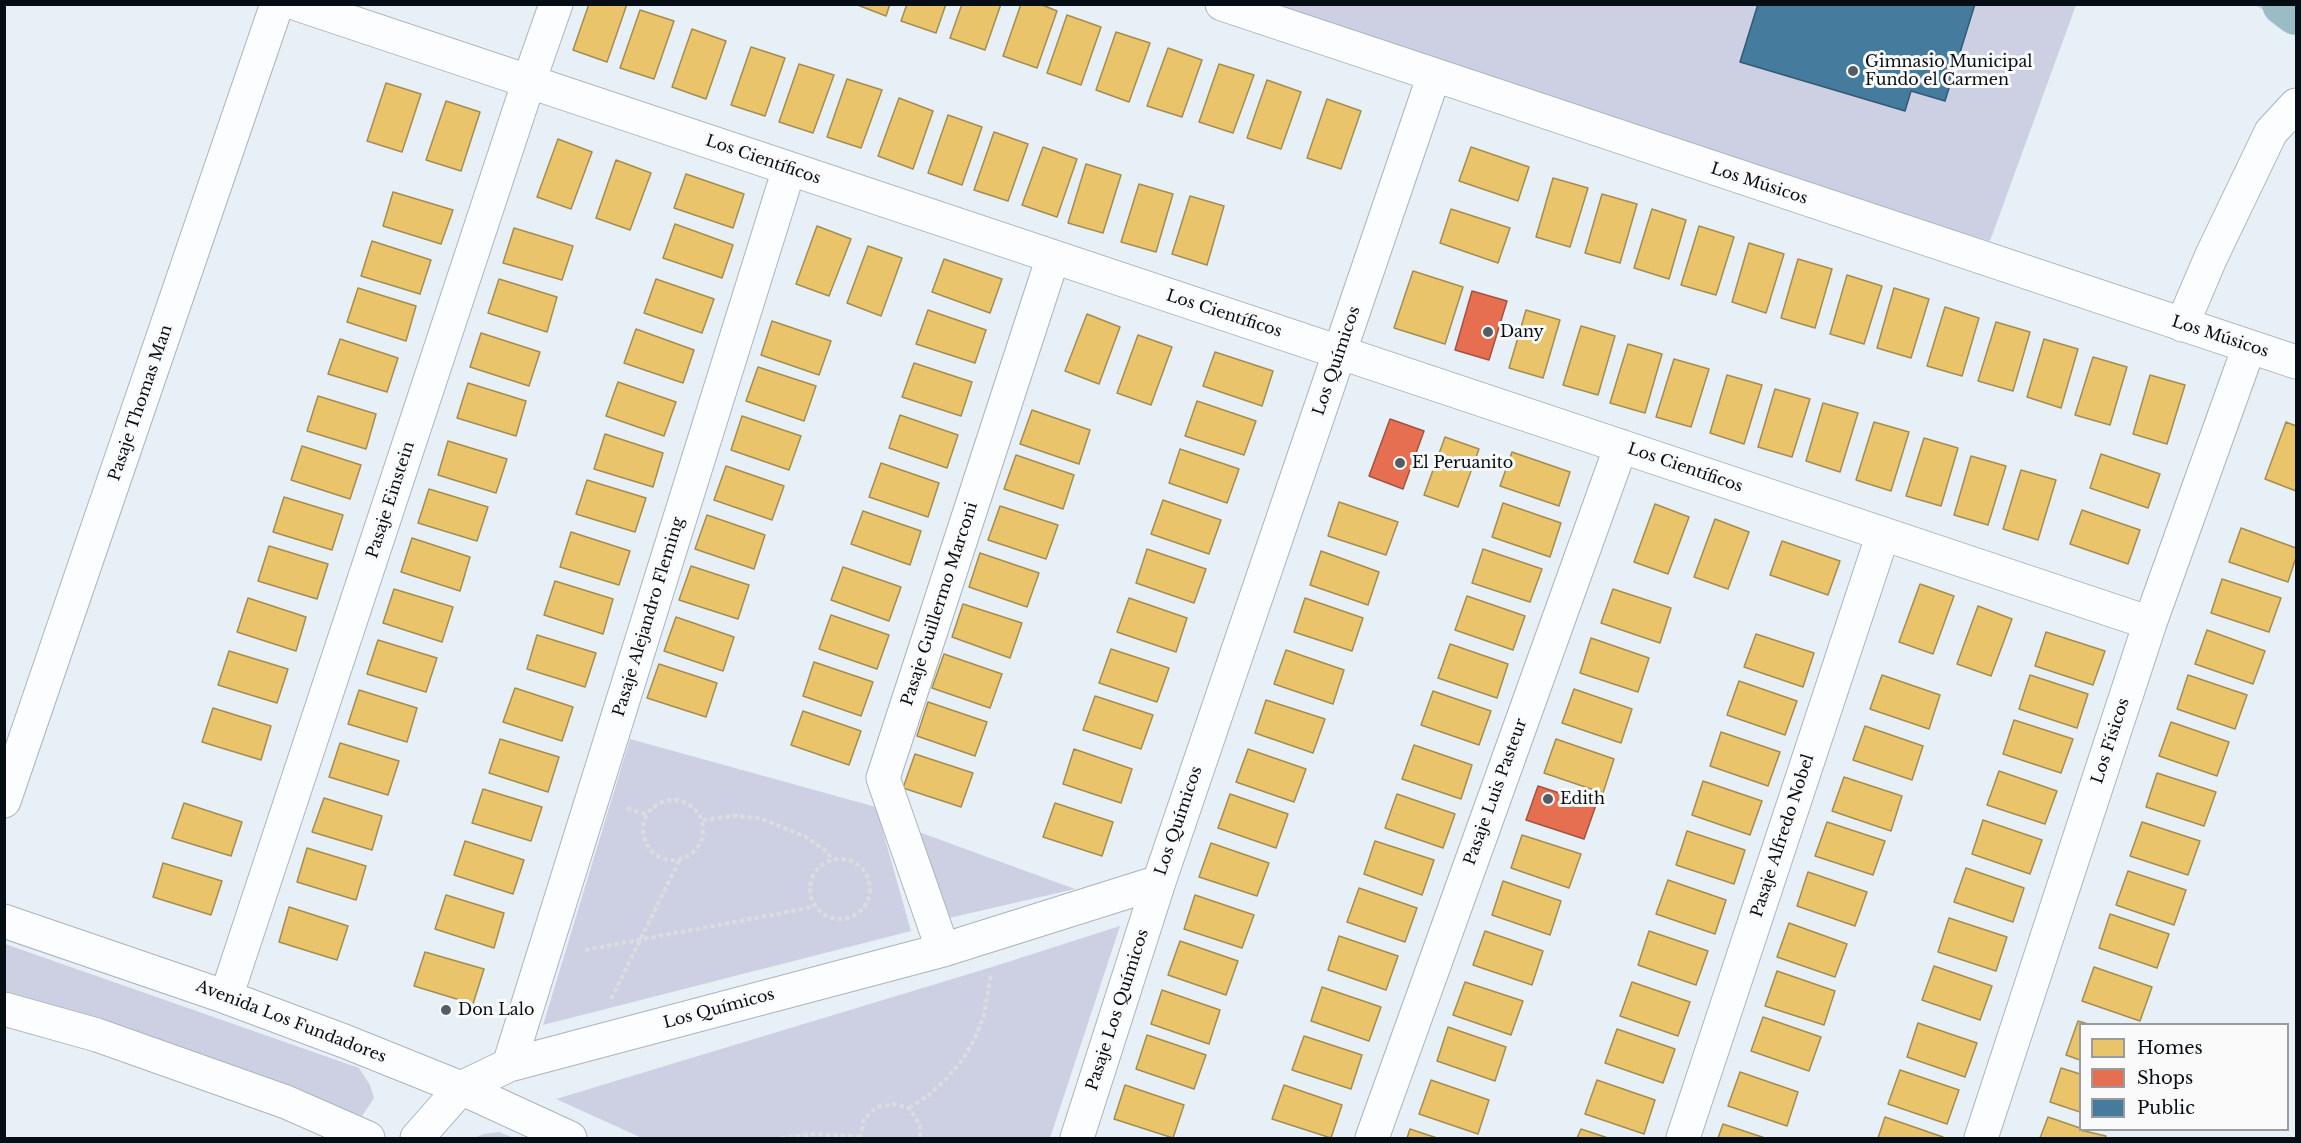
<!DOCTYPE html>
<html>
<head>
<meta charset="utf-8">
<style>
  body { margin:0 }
  #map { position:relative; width:2301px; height:1143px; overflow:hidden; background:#e7eff7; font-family:"Libre Baskerville",serif }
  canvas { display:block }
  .frame { position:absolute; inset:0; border:6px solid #060e15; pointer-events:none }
  .legend { position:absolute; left:2079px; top:1023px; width:210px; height:108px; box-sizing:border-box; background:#fafafa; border:2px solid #989c9e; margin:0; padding:8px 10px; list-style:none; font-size:18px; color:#060e15 }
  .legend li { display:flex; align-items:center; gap:12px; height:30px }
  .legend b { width:30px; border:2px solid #989c9e }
</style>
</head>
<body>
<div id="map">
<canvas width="2301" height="1143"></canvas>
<div class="frame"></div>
<ul class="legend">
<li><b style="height:16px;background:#e9c46a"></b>Homes</li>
<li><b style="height:16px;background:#e76f51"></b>Shops</li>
<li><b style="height:16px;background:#457b9d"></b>Public</li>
</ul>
</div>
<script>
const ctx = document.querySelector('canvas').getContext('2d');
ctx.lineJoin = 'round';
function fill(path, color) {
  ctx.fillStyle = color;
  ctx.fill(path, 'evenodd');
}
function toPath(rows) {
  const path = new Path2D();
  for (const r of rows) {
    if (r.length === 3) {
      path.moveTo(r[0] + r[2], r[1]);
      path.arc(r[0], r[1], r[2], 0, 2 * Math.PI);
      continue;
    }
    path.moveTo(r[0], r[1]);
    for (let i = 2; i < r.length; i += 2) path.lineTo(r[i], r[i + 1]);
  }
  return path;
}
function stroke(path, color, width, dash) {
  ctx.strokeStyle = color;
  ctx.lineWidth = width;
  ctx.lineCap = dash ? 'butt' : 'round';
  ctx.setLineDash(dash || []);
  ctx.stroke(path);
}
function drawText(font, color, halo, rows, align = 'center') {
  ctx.font = font + ' "Libre Baskerville",serif';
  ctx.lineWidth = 6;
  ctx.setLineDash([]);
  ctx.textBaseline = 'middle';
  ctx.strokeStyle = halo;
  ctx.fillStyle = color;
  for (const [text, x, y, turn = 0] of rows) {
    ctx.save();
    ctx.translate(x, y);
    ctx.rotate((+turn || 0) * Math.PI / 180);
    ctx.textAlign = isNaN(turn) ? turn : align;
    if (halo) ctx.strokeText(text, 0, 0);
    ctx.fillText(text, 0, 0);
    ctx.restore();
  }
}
const green = toPath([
  [1248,5,2076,5,1990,241,1635,137],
  [2254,5,2296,5,2296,26],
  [630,739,876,807,911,931,543,1025],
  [916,831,1075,889,949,918],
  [1120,926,1050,1138,642,1138,556,1099,992,967],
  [5,944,359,1068,370,1085,374,1098,362,1116,345,1122,5,997],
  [499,1132,514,1138,473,1138,484,1134]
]);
const homes = toPath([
  [589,4,627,4,607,62,573,50,589,4],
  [855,4,890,4,886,16,855,4],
  [907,4,946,4,936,33,901,21,907,4],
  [962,4,1001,4,985,50,950,38,962,4],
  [1021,4,1040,4,1057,11,1037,68,1003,56,1021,4],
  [640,10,674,21,654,79,620,68,640,10],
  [1067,15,1101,27,1081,85,1047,73,1067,15],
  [692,29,726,41,706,99,672,87,692,29],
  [1116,32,1150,43,1129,102,1096,90,1116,32],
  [751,47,785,58,765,116,731,105,751,47],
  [1168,48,1202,60,1182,117,1147,106,1168,48],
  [799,64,834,75,813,133,779,122,799,64],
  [1219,64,1254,75,1233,133,1199,122,1219,64],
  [847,79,882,90,861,148,827,137,847,79],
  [1267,80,1301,92,1281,149,1247,138,1267,80],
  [386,83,421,94,402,152,367,141,386,83],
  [899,98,933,111,913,169,878,156,899,98],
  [1327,99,1361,111,1341,169,1307,158,1327,99],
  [446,101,480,112,461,171,426,160,446,101],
  [948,115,982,127,962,185,928,173,948,115],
  [994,132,1028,144,1008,201,974,190,994,132],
  [558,139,592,152,571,209,537,197,558,139],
  [1043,147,1077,159,1057,217,1022,205,1043,147],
  [1471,147,1529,167,1518,201,1459,181,1471,147],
  [616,160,651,173,630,230,596,218,616,160],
  [1086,164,1121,175,1103,233,1068,223,1086,164],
  [686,174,744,194,733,228,674,208,686,174],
  [1553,178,1588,188,1570,247,1536,237,1553,178],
  [1139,184,1173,194,1156,252,1121,242,1139,184],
  [393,192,453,210,441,244,383,226,393,192],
  [1602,194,1637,204,1620,263,1585,253,1602,194],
  [1190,196,1224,206,1207,265,1172,254,1190,196],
  [1451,209,1510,228,1498,263,1440,243,1451,209],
  [1652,209,1686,220,1669,279,1634,268,1652,209],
  [675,224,733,245,722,278,663,258,675,224],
  [817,226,851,239,829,296,796,284,817,226],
  [1699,226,1734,237,1716,295,1681,285,1699,226],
  [514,228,573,246,562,280,503,263,514,228],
  [372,241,431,260,420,294,361,276,372,241],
  [1749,243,1784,254,1766,313,1732,302,1749,243],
  [868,246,902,258,881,316,847,303,868,246],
  [944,259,1002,279,990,313,932,292,944,259],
  [1798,259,1832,269,1815,328,1781,318,1798,259],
  [1413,271,1463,287,1445,344,1394,328,1413,271],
  [1847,275,1882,286,1864,344,1830,334,1847,275],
  [499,279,557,297,547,332,488,313,499,279],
  [656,279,714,299,702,333,644,313,656,279],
  [358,288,416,306,406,341,347,322,358,288],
  [1894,288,1929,299,1911,358,1877,348,1894,288],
  [1945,307,1979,318,1962,376,1927,366,1945,307],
  [928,310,986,330,975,363,916,344,928,310],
  [1526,310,1560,320,1543,378,1509,368,1526,310],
  [1087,314,1120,327,1099,384,1065,371,1087,314],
  [772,321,831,341,819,375,761,355,772,321],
  [1996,322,2030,332,2013,391,1978,381,1996,322],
  [1581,326,1615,336,1598,395,1563,385,1581,326],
  [636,329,694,350,683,383,624,363,636,329],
  [481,333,540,352,529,386,470,367,481,333],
  [1138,335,1172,347,1151,405,1117,393,1138,335],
  [340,339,398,358,387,392,328,374,340,339],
  [2044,339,2078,349,2061,408,2027,397,2044,339],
  [1628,344,1662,354,1645,413,1610,403,1628,344],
  [1215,352,1273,371,1262,406,1203,386,1215,352],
  [2093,357,2127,367,2110,425,2075,415,2093,357],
  [1674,359,1709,369,1691,427,1656,417,1674,359],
  [914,363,972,382,961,416,902,397,914,363],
  [758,367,816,386,804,421,746,401,758,367],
  [1727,375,1762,385,1744,444,1710,433,1727,375],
  [2150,375,2185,385,2167,444,2133,434,2150,375],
  [618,382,676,402,664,436,606,416,618,382],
  [468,383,526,401,516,436,457,418,468,383],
  [1775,389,1810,399,1792,457,1758,447,1775,389],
  [318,396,376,414,366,449,307,431,318,396],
  [1197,401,1256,421,1244,455,1185,436,1197,401],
  [1823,403,1858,413,1840,472,1806,461,1823,403],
  [1032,410,1090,430,1079,464,1020,444,1032,410],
  [900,415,958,435,947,468,889,448,900,415],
  [742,416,801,436,789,470,731,450,742,416],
  [1874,422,1909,432,1891,491,1856,480,1874,422],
  [2286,422,2296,426,2296,491,2265,479,2286,422],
  [605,434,663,453,653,487,594,469,605,434],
  [1445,437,1479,449,1458,507,1424,495,1445,437],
  [1924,438,1958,448,1941,506,1906,496,1924,438],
  [448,441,507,459,496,493,438,475,448,441],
  [302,446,361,465,350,499,291,480,302,446],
  [1180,449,1239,469,1227,503,1169,483,1180,449],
  [1512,452,1570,472,1559,506,1500,486,1512,452],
  [2101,454,2160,474,2148,508,2090,488,2101,454],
  [1016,455,1074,475,1063,509,1004,489,1016,455],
  [1971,456,2006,466,1988,525,1954,515,1971,456],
  [881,463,939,483,928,517,869,497,881,463],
  [726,466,784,486,772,520,714,500,726,466],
  [2021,470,2056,480,2038,540,2003,529,2021,470],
  [587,480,646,498,635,532,576,514,587,480],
  [429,489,488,507,477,541,418,523,429,489],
  [284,497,343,515,332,550,273,532,284,497],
  [1163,500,1221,520,1209,554,1151,534,1163,500],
  [1339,502,1398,522,1386,555,1328,536,1339,502],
  [1503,503,1561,523,1550,557,1492,537,1503,503],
  [1655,504,1689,517,1668,574,1634,562,1655,504],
  [1000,506,1058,525,1046,559,988,540,1000,506],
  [2082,510,2140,530,2128,564,2070,544,2082,510],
  [863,511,921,531,910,565,851,544,863,511],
  [707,515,765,535,754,569,695,549,707,515],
  [1715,519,1749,532,1728,589,1694,577,1715,519],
  [2241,528,2296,548,2296,557,2288,582,2229,562,2241,528],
  [571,532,630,551,619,585,560,567,571,532],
  [412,538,470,557,460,591,401,572,412,538],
  [1782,541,1840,561,1828,595,1770,575,1782,541],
  [269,546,328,564,317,599,258,581,269,546],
  [1147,549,1206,569,1194,603,1136,583,1147,549],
  [1483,549,1542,569,1530,602,1472,583,1483,549],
  [1321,551,1379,572,1368,605,1310,585,1321,551],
  [980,553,1039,573,1027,607,969,587,980,553],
  [691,566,749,585,738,619,679,600,691,566],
  [843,567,901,587,889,621,831,600,843,567],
  [2222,579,2281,598,2269,632,2211,613,2222,579],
  [555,581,613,599,603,634,544,615,555,581],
  [1920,584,1954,596,1933,654,1899,642,1920,584],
  [394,589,453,607,442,642,383,623,394,589],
  [1613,589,1671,608,1660,643,1601,623,1613,589],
  [1467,596,1525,616,1513,650,1455,630,1467,596],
  [248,598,306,617,296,651,237,632,248,598],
  [1129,598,1187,618,1176,652,1117,632,1129,598],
  [1305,598,1363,618,1352,651,1294,632,1305,598],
  [963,604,1022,623,1010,658,952,637,963,604],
  [1978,606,2012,619,1991,676,1957,664,1978,606],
  [831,615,889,635,877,669,819,649,831,615],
  [676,617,734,637,723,671,664,651,676,617],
  [2207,630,2265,651,2253,684,2195,664,2207,630],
  [2046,632,2105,651,2093,685,2035,666,2046,632],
  [1756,634,1814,653,1803,687,1744,667,1756,634],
  [537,635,596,653,585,687,527,669,537,635],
  [1591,638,1649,658,1638,692,1580,673,1591,638],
  [378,640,437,658,426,692,367,674,378,640],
  [1450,644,1508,664,1497,698,1438,678,1450,644],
  [1111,649,1169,668,1157,702,1099,683,1111,649],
  [1286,650,1344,670,1333,704,1274,684,1286,650],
  [229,651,288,669,277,703,218,685,229,651],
  [944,654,1002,674,990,708,932,688,944,654],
  [814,662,873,682,861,716,803,696,814,662],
  [659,664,717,683,706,717,647,698,659,664],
  [1882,675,1940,695,1929,729,1870,709,1882,675],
  [2030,675,2088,694,2077,728,2019,709,2030,675],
  [2188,675,2247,695,2235,729,2177,709,2188,675],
  [1739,681,1797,701,1785,735,1727,715,1739,681],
  [515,688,573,707,562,741,503,722,515,688],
  [1574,689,1632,709,1621,743,1562,723,1574,689],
  [359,690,417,708,407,742,348,724,359,690],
  [1433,691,1491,711,1479,745,1421,725,1433,691],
  [1095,696,1153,715,1141,749,1083,730,1095,696],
  [1266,700,1325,719,1313,753,1255,733,1266,700],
  [928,702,987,722,975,756,917,736,928,702],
  [213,708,271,726,261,760,202,742,213,708],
  [803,711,861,731,849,765,791,745,803,711],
  [2014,720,2073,739,2061,773,2003,754,2014,720],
  [2171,722,2229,742,2217,776,2159,756,2171,722],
  [1865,726,1923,746,1912,780,1853,760,1865,726],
  [1721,732,1780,752,1768,786,1710,766,1721,732],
  [500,739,559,757,548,792,489,773,500,739],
  [1556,739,1614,759,1603,793,1544,773,1556,739],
  [340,743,399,761,388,795,329,777,340,743],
  [1414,745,1472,765,1461,799,1402,779,1414,745],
  [1074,749,1132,769,1121,803,1063,784,1074,749],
  [1248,749,1306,769,1294,802,1236,782,1248,749],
  [915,754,973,773,961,807,903,788,915,754],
  [1999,771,2057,791,2045,824,1987,805,1999,771],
  [2157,773,2216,792,2204,826,2146,807,2157,773],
  [1844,777,1902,796,1891,831,1832,811,1844,777],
  [1703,781,1762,801,1750,835,1692,815,1703,781],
  [483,789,542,807,531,841,472,823,483,789],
  [1230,794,1288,814,1276,848,1218,828,1230,794],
  [1397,794,1455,814,1443,848,1385,828,1397,794],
  [324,798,382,816,372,850,312,832,324,798],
  [184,803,242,822,231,856,172,838,184,803],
  [1055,803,1113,822,1102,856,1043,837,1055,803],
  [1983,820,2042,840,2030,874,1972,854,1983,820],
  [1827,822,1885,841,1873,875,1815,856,1827,822],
  [2142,822,2200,841,2188,875,2130,856,2142,822],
  [1687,831,1745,850,1734,884,1676,865,1687,831],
  [1522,835,1581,854,1569,888,1511,868,1522,835],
  [465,841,524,860,513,894,454,875,465,841],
  [1375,841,1434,860,1422,895,1364,874,1375,841],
  [1211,843,1269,863,1257,896,1199,877,1211,843],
  [307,848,366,866,356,900,297,882,307,848],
  [163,863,222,881,211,915,153,897,163,863],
  [1966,868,2024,888,2013,922,1954,902,1966,868],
  [2128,871,2186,890,2174,925,2116,905,2128,871],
  [1808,872,1867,892,1855,926,1797,906,1808,872],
  [1668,880,1726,900,1715,934,1656,914,1668,880],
  [1503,881,1561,901,1550,935,1492,915,1503,881],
  [1359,888,1417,908,1405,942,1347,922,1359,888],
  [446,895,504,913,494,948,435,929,446,895],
  [1195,895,1254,915,1242,948,1184,929,1195,895],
  [289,907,348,926,337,960,279,942,289,907],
  [2110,914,2169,934,2157,968,2099,948,2110,914],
  [1949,918,2007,937,1996,971,1938,952,1949,918],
  [1789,923,1847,944,1835,977,1777,957,1789,923],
  [1485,931,1543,951,1532,985,1473,965,1485,931],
  [1649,931,1708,951,1696,985,1638,965,1649,931],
  [1339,936,1398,956,1386,990,1328,970,1339,936],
  [1180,941,1238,961,1226,995,1168,975,1180,941],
  [425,952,484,969,473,1004,414,986,425,952],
  [1934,966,1992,986,1980,1020,1922,1000,1934,966],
  [2094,967,2152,987,2140,1021,2082,1001,2094,967],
  [1777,971,1835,991,1824,1025,1765,1006,1777,971],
  [1465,982,1523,1001,1511,1035,1453,1015,1465,982],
  [1632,982,1690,1002,1678,1036,1620,1016,1632,982],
  [1322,987,1381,1007,1369,1041,1311,1021,1322,987],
  [1162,990,1220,1010,1209,1044,1151,1024,1162,990],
  [1763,1017,1821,1037,1809,1071,1751,1051,1763,1017],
  [2078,1021,2088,1024,2080,1024,2080,1060,2066,1055,2078,1021],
  [1918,1023,1977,1043,1965,1077,1907,1057,1918,1023],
  [1448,1027,1506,1047,1495,1081,1437,1061,1448,1027],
  [1617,1029,1675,1049,1663,1083,1605,1063,1617,1029],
  [1147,1035,1206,1055,1194,1089,1136,1069,1147,1035],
  [1304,1036,1362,1055,1351,1089,1292,1070,1304,1036],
  [2061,1068,2080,1074,2080,1112,2050,1102,2061,1068],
  [1900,1070,1959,1090,1947,1124,1888,1104,1900,1070],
  [1740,1072,1798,1092,1787,1126,1728,1106,1740,1072],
  [1431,1080,1489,1100,1478,1134,1419,1114,1431,1080],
  [1597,1080,1655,1100,1644,1134,1585,1114,1597,1080],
  [1125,1085,1184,1105,1173,1138,1114,1119,1125,1085],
  [1284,1085,1342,1105,1331,1138,1272,1119,1284,1085],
  [1885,1117,1943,1137,1942,1138,1878,1138,1885,1117],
  [2048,1117,2080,1128,2080,1130,2106,1136,2105,1138,2040,1138,2048,1117],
  [1723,1124,1765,1138,1718,1138,1723,1124],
  [1410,1129,1437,1138,1407,1138,1410,1129],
  [1581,1129,1608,1138,1577,1138,1581,1129]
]);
const shops = toPath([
  [1472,291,1507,301,1489,360,1455,350,1472,291],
  [1390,419,1424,431,1403,489,1369,476,1390,419],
  [1538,786,1596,805,1584,839,1526,820,1538,786]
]);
const public = toPath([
  [1758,4,1975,4,1945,101,1911,91,1905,111,1740,62,1758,4]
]);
const canal = toPath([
  [2284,4,2296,13]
]);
const path = toPath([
  [673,830,30],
  [627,808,646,814],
  [703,820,733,816,760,818,806,837,825,850,833,860],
  [840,889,30],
  [585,950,814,907],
  [611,999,679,861],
  [909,1108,929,1095,947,1078,963,1059,975,1038,984,1015,991,974],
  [781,1138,814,1134,859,1137],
  [860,1138,864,1119,877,1107,894,1104,909,1108,920,1125,920,1138]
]);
const minor = toPath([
  [297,4,2150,623],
  [1222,4,2296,362],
  [2182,325,2211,257,2271,132,2296,105],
  [4,801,277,4],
  [4,921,226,997,344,1041,461,1088,570,1138],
  [943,950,883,778,1053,257],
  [226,997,529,81,556,4],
  [4,1009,97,1035,286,1102,368,1138],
  [509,1065,789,169],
  [417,1138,461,1088,509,1065,943,950,1159,882],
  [1077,1138,1159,882,1434,75],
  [1372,1138,1621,446],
  [1683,1138,1883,534],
  [1981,1138,2150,623,2249,347]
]);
const markers = [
  [1853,71,6,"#555d64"],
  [1488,332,6,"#555d64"],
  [1400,463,6,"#555d64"],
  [1548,799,6,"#555d64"],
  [446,1010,6,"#555d64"]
];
const poiNames = [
  ["Gimnasio Municipal",1865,62],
  ["Fundo el Carmen",1865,80],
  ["Dany",1500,332],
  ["El Peruanito",1412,463],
  ["Edith",1560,799],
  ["Don Lalo",458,1010]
];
const streetNames = [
  ["Los Científicos",763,160,19],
  ["Los Músicos",1759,184,18],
  ["Los Científicos",1224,314,18],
  ["Los Músicos",2220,337,18],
  ["Los Químicos",1337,361,-71],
  ["Pasaje Thomas Man",141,403,-71],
  ["Los Científicos",1685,468,19],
  ["Pasaje Einstein",391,500,-72],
  ["Pasaje Guillermo Marconi",940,604,-72],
  ["Pasaje Alejandro Fleming",649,617,-73],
  ["Los Físicos",2111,741,-72],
  ["Pasaje Luis Pasteur",1496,792,-70],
  ["Los Químicos",1179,821,-71],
  ["Pasaje Alfredo Nobel",1783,836,-72],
  ["Los Químicos",719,1009,-15],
  ["Pasaje Los Químicos",1118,1010,-72],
  ["Avenida Los Fundadores",291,1022,21]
];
fill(green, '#cdd0e2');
fill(homes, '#e9c46a');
stroke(homes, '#a58d50', 1.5);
fill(shops, '#e76f51');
stroke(shops, '#a4523f', 1.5);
fill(public, '#457b9d');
stroke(public, '#325a74', 1.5);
stroke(canal, '#9bbcc5', 44);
stroke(minor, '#acb4bb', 35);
stroke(path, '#dadcdf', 4, [4.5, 3]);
stroke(minor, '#fbfdfe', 33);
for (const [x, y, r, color] of markers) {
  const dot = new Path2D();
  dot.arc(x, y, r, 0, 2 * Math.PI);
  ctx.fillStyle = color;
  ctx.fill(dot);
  stroke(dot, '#fafafa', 2);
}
drawText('16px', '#060e15', '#fafafa', poiNames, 'left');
drawText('16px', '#060e15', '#fafafa', streetNames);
</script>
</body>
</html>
